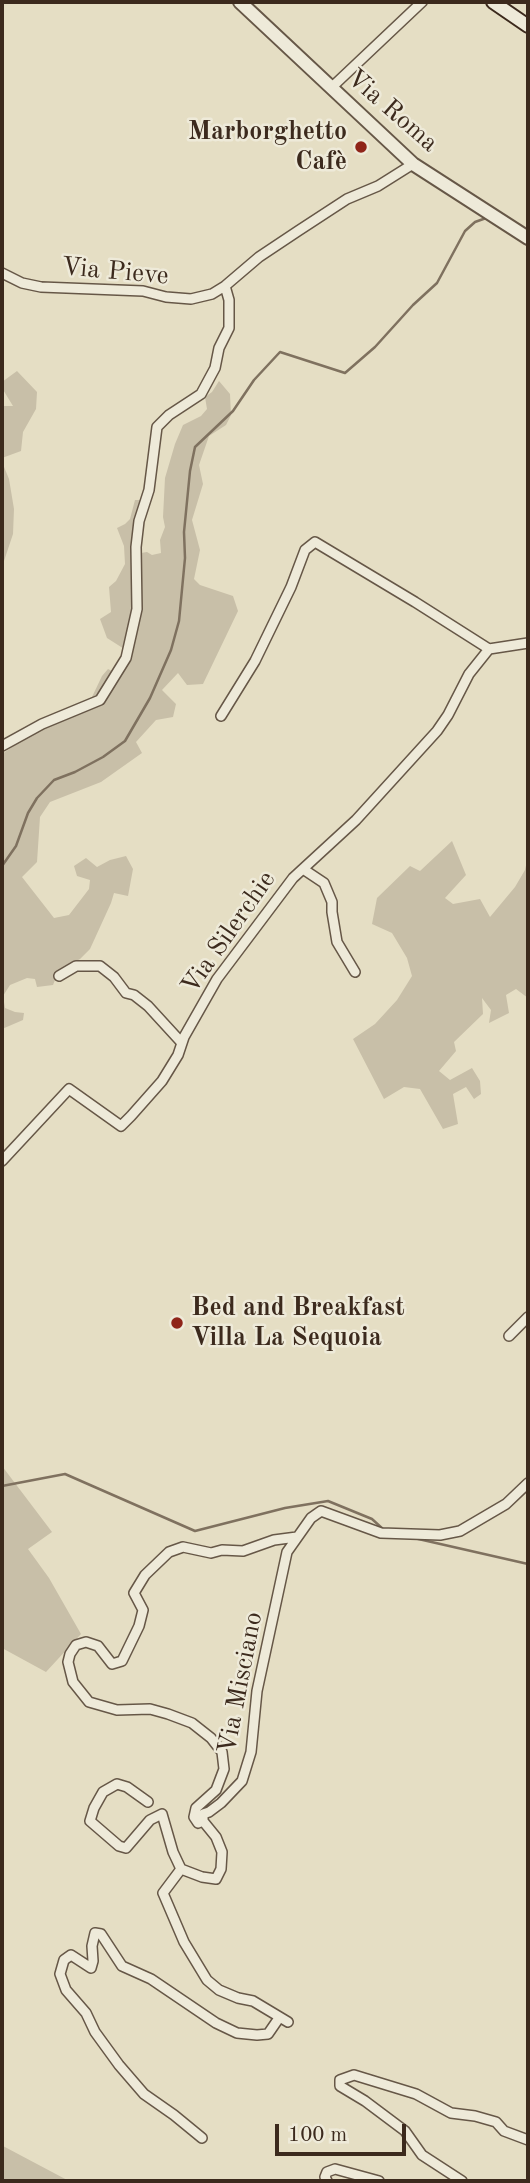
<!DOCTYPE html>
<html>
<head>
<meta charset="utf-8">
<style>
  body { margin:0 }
  #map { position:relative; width:530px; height:2183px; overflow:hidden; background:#e5dec4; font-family:"Old Standard TT",serif }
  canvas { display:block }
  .frame { position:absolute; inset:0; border:4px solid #3c2a1d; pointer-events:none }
  .scale { position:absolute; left:275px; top:2124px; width:131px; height:32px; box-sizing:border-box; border:4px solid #3c2a1d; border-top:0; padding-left:9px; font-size:21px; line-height:24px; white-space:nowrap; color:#3c2a1d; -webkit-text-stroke:5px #eeead9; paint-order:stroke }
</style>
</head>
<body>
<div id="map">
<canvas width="530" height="2183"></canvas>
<div class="frame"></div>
<div class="scale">100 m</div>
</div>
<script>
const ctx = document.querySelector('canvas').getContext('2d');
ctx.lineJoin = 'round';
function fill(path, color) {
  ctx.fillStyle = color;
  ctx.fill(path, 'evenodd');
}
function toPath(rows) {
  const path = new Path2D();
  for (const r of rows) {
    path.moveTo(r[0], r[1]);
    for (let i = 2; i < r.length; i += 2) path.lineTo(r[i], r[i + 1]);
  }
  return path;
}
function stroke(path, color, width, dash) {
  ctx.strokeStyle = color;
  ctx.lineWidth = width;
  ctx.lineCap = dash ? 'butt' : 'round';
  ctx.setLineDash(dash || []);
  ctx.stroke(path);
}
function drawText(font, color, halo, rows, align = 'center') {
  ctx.font = font + ' "Old Standard TT",serif';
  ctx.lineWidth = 5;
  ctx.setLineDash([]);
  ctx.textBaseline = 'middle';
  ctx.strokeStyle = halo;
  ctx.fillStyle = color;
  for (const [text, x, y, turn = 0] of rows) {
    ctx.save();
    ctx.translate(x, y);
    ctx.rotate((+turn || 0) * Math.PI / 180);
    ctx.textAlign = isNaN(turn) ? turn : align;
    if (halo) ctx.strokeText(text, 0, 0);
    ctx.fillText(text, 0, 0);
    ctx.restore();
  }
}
const green = toPath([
  [17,371,37,392,36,409,23,432,21,451,2,458,2,406,13,406,2,388,2,382],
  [219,381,230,394,231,415,226,425,209,436,199,465,203,484,192,520,200,550,194,579,200,585,233,596,238,611,203,684,187,685,178,673,162,690,176,704,173,717,156,720,136,742,142,753,101,782,50,802,40,817,37,862,22,877,54,918,69,915,89,889,90,880,77,876,74,866,86,858,97,867,110,860,126,856,133,869,128,896,114,893,111,903,90,949,80,959,59,970,53,985,37,987,35,979,27,978,10,985,3,996,5,1008,15,1012,24,1013,23,1020,2,1029,2,754,70,708,92,697,102,676,108,669,120,675,129,652,107,638,100,619,111,612,109,587,116,581,125,564,124,546,117,528,125,524,130,519,135,500,146,500,141,553,147,552,152,555,161,553,160,540,165,527,163,517,165,478,175,444,183,425,201,416,207,409,205,397,212,392],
  [2,462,9,479,14,509,13,534,2,567],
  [452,841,466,875,445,898,453,904,480,899,490,917,515,887,525,870,528,856,528,998,516,989,506,995,509,1013,489,1023,491,1010,482,998,483,1014,454,1042,456,1051,439,1071,450,1080,472,1068,480,1081,481,1094,474,1099,466,1087,453,1094,458,1124,443,1129,420,1089,404,1087,384,1099,353,1039,375,1024,397,1000,412,976,407,958,392,933,372,924,377,898,410,866,420,871],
  [2,1466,52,1532,28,1549,49,1578,81,1634,46,1672,2,1648],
  [2,2146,3,2146,69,2181,2,2181]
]);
const stream = toPath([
  [2,866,16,846,28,813,37,798,54,780,75,772,103,757,125,741,150,698,171,650,179,621,185,558,184,532,190,471,195,447,233,411,254,380,280,352,345,373,375,347,413,305,437,283,465,231,475,222,489,217],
  [2,1486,65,1474,195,1531,285,1508,328,1501,372,1519,384,1530],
  [414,1538,528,1564]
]);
const minor = toPath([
  [331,88,422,2],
  [2,273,22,283,41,287,143,291,166,297,191,299,212,294,225,286,259,257,298,231,347,199,378,186,413,164],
  [489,649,528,643],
  [221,716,255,661,291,587,305,550,315,542,415,602,489,649],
  [2,746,42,724,100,700,126,658,137,609,136,547,139,521,149,490,157,427,169,415,201,394,215,368,219,348,229,328,229,300,225,286],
  [303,869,324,883,332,902,332,912,337,942,355,972],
  [59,976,76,966,100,966,114,977,126,993,134,995,148,1006,181,1042],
  [2,1161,69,1089,121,1126,131,1116,162,1081,178,1055,184,1037,217,979,293,878,356,820,437,731,448,715,469,674,489,649],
  [509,1336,528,1317],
  [148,1802,127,1787,117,1784,103,1792,94,1808,90,1821,119,1846,126,1848,150,1820,162,1814,173,1852,181,1869],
  [203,1821,198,1823,194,1817,196,1808,216,1790,224,1769,222,1752,211,1738,192,1723,168,1714,150,1709,117,1710,89,1702,73,1682,68,1662,70,1654,76,1645,86,1642,98,1646,112,1664,122,1661,139,1626,143,1610,134,1593,145,1575,169,1552,183,1547,211,1553,222,1550,243,1551,274,1540,297,1537],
  [288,2022,253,2001,238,1998,219,1990,207,1980,184,1942,163,1893,181,1869,202,1877,216,1879,221,1869,222,1852,216,1837,203,1821,203,1814,209,1812,221,1803,242,1781,251,1752,257,1691,287,1552,311,1518,321,1511,381,1533,440,1535,460,1531,506,1504,528,1483],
  [202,2138,174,2115,144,2094,119,2065,95,2032,86,2013,66,1990,60,1974,64,1960,71,1955,91,1968,93,1961,92,1946,95,1933,101,1934,122,1966,151,1979,216,2023,237,2033,257,2035,268,2034,279,2018],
  [327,2181,325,2177,327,2172,335,2169,379,2181],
  [462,2181,422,2155,405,2131,365,2101,340,2086,340,2080,354,2075,416,2094,451,2113,475,2116,496,2122,504,2131,528,2140]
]);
const tertiary = toPath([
  [240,2,413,164,528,238]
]);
const secondary = toPath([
  [493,2,528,26]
]);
const markers = [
  [361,147,7,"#8f2418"],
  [177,1323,7,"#8f2418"]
];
const streetNames = [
  ["Via Roma",392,111,41],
  ["Via Pieve",115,272,5],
  ["Via Silerchie",229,933,-55],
  ["Via Misciano",241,1683,-79]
];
const poiNames = [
  ["Marborghetto",347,132],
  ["Cafè",347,162],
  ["Bed and Breakfast",191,1308,"left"],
  ["Villa La Sequoia",191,1338,"left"]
];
fill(green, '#c8bfa8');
stroke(stream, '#7f715f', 2.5);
stroke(minor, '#665747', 12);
stroke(tertiary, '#665747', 16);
stroke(secondary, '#3c2a1d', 16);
stroke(minor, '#eeead9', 9);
stroke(tertiary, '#eeead9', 12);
stroke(secondary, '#eeead9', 12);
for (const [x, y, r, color] of markers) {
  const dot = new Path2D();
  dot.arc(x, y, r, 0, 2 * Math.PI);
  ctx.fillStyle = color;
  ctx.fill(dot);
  stroke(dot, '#eeead9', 2.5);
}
drawText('26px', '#3c2a1d', '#eeead9', streetNames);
drawText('bold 26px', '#3c2a1d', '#eeead9', poiNames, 'right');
</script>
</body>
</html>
